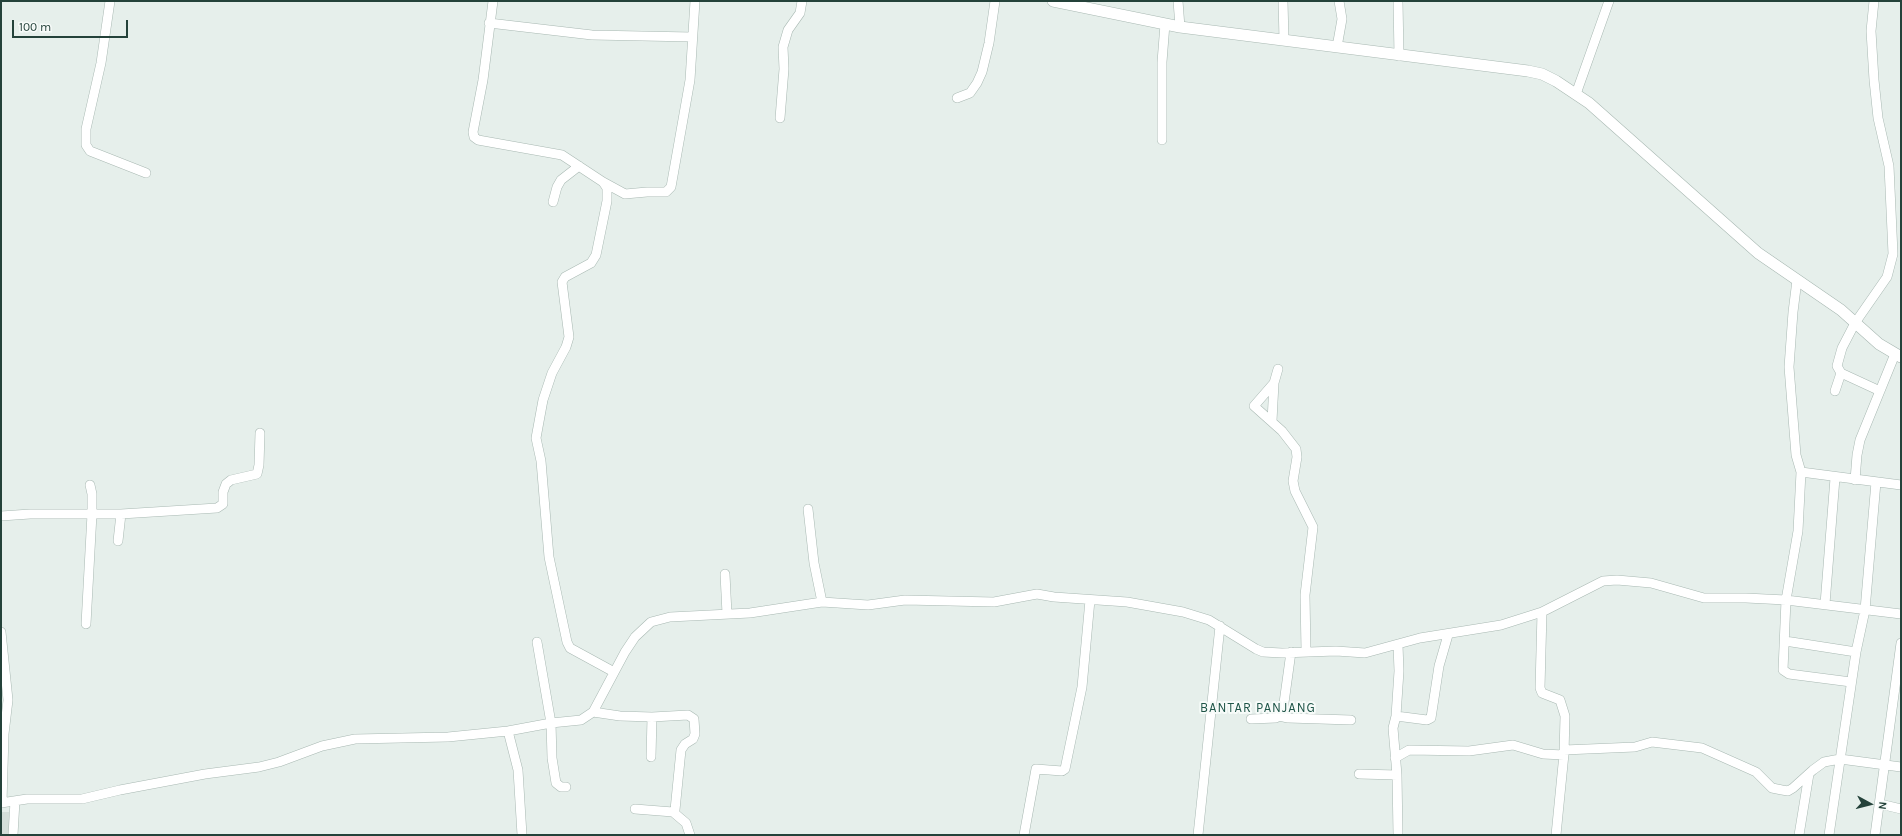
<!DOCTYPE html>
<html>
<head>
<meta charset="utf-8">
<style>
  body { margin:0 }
  #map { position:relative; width:1902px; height:836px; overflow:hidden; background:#e6efeb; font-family:Karla,sans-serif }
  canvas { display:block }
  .frame { position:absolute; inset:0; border:2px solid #24423a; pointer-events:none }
  .north { position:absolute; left:1850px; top:784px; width:40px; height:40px; -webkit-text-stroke:3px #f7fbf9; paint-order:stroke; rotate:97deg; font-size:11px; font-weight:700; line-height:16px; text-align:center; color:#24423a }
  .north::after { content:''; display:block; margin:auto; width:14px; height:18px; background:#24423a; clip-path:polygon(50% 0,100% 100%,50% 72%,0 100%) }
  .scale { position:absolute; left:12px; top:20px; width:116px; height:18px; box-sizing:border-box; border:2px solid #24423a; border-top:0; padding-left:5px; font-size:12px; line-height:14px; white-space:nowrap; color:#24423a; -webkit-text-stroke:3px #f7fbf9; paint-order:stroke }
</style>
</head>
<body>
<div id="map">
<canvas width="1902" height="836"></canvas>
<div class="frame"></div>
<div class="north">N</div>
<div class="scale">100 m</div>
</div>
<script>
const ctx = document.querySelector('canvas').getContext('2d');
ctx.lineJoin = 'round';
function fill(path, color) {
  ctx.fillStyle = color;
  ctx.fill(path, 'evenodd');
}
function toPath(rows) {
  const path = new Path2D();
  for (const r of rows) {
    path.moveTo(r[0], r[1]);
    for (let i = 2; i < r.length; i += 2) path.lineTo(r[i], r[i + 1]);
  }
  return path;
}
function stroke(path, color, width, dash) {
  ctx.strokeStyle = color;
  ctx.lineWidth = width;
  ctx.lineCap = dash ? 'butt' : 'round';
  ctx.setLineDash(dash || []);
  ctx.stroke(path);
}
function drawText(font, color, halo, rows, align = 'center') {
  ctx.font = font + ' Karla,sans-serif';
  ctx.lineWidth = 4;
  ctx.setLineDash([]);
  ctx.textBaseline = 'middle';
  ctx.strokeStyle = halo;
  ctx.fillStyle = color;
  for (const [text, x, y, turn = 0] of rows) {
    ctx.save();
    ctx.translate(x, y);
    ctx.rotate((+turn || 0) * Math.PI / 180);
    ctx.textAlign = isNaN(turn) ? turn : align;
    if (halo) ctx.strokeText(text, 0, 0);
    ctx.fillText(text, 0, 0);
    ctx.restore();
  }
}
const built = toPath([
  [1,812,9,812,9,835,1,835]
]);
const minor = toPath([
  [110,1,101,63,86,129,86,145,90,151,146,173],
  [493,1,483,80,473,132,474,137,478,140,562,155,603,182,607,188,607,201,596,255,591,263,565,277,562,282,569,337,566,347,552,373,543,400,536,438,541,461,549,557,567,642,570,648,614,672],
  [1178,1,1180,27],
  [1283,1,1284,40],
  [1398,1,1399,56],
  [1874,1,1871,31,1874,80,1878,118,1889,166,1893,254,1887,277,1855,323,1842,348,1837,366,1841,373,1880,391],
  [489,23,592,35,692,37],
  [1337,47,1342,19,1339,1],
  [1576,94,1609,1],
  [957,98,970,93,977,83,982,72,989,43,995,1],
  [780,118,784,69,783,47,788,30,800,13,802,1],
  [1162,140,1162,62,1165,24],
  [603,182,625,194,647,192,666,192,671,187,690,80,695,1],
  [553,202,557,187,561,180,579,166],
  [1797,280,1793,312,1789,367,1796,455,1801,472,1798,531,1786,600,1783,670,1789,674,1851,682],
  [1278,369,1274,383,1254,406,1282,431,1296,449,1297,457,1293,481,1295,491,1313,527,1305,595,1306,651],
  [1835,391,1841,373],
  [1272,421,1274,383],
  [1801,472,1901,485],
  [1855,480,1857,455,1860,440,1895,354],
  [808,509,814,563,822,602],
  [1,516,30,514,121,514,217,508,223,504,223,492,226,484,231,480,257,474,259,465,260,433],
  [118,541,121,514],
  [725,574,727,614],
  [1825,604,1835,478],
  [1542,612,1540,688,1542,693,1560,700,1565,716,1564,754,1556,835],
  [86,624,92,514,92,494,90,485],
  [1,632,8,700,4,734,2,803],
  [1785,641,1856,652],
  [537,642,551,723,552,758,556,783,561,787,566,787],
  [593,712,620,716,652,717,688,715,694,719,695,734,693,739,685,744,681,750,675,810,673,812,635,809],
  [1279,716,1288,718,1351,720],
  [1396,716,1427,720,1431,718,1439,666,1448,635],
  [1251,719,1276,718,1283,710,1291,652],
  [508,731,518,770,522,835],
  [1564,750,1635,747,1652,742,1702,748,1756,772,1772,788,1782,790,1788,791,1793,788,1813,770,1824,762,1840,759,1901,767],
  [651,757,652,717],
  [1395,758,1409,750,1469,751,1513,745,1543,754,1564,755],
  [1359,774,1397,775],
  [1,803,27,799,82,799,120,790,205,774,259,767,279,762,322,746,355,739,448,737,508,731,551,723,581,720,593,712,625,652,635,637,651,622,670,617,750,613,822,602,868,605,905,600,994,602,1037,594,1054,597,1127,602,1183,612,1209,620,1256,649,1263,652,1282,653,1336,651,1365,653,1420,638,1501,625,1542,612,1603,581,1617,580,1651,583,1704,598,1746,598,1786,600,1901,614],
  [1880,804,1901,809],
  [673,812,686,823,690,835],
  [13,835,15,801],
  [1024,835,1036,769,1062,771,1065,769,1082,687,1090,600],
  [1198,835,1220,626],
  [1398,835,1397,775,1393,728,1396,716,1399,671,1398,645],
  [1799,835,1809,774],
  [1829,835,1856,652,1865,610,1876,482],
  [1875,835,1901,643]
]);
const tertiary = toPath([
  [1053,1,1180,27,1528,71,1542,74,1556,81,1589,103,1758,253,1841,310,1879,344,1901,357]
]);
const quarterNames = [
  ["BANTAR PANJANG",1258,708]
];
fill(built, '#d4dfda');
stroke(minor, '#a8b8b2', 10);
stroke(tertiary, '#a8b8b2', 12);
stroke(minor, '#fff', 9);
stroke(tertiary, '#fff', 11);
ctx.letterSpacing = '1px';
drawText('13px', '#1f5548', '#f7fbf9', quarterNames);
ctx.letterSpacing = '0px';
</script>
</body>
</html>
